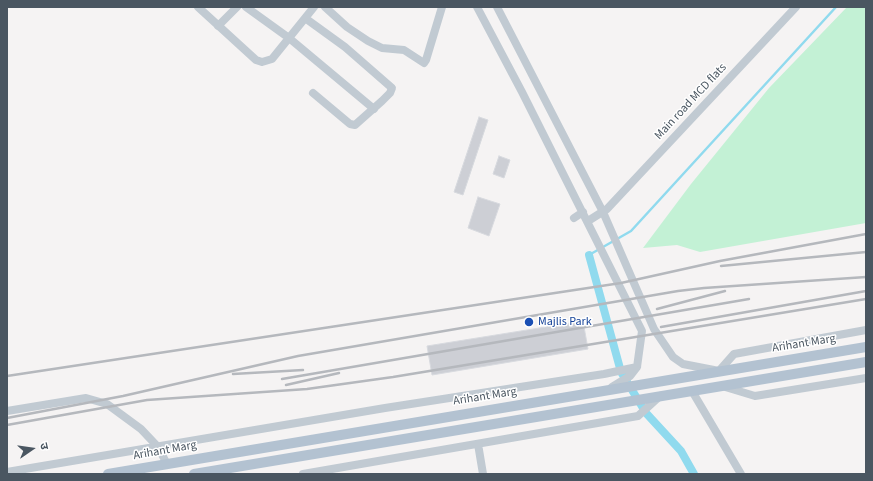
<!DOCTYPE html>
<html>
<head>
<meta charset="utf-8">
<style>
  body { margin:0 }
  #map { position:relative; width:873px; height:481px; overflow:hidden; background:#f5f3f3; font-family:"Source Sans 3","Noto Sans Devanagari",sans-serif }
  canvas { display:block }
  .frame { position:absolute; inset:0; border:8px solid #4a5661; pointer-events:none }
  .north { position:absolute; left:12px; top:429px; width:40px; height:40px; -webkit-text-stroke:3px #fff; paint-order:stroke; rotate:77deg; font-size:11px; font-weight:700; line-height:16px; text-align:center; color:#4a5661 }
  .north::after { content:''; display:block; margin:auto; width:14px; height:18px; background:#4a5661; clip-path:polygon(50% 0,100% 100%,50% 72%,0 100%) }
</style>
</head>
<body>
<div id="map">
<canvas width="873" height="481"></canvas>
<div class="frame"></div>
<div class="north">उ</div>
</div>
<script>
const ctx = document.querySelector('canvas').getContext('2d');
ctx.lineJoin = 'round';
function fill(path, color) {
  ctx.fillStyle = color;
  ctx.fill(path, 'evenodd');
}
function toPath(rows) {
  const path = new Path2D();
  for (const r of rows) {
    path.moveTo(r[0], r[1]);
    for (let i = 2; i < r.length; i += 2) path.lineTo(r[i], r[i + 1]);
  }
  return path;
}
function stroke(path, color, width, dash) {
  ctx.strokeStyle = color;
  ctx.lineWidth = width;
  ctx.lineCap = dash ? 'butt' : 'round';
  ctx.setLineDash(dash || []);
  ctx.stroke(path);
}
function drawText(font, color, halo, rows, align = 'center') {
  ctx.font = font + ' "Source Sans 3",sans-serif';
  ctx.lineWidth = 3;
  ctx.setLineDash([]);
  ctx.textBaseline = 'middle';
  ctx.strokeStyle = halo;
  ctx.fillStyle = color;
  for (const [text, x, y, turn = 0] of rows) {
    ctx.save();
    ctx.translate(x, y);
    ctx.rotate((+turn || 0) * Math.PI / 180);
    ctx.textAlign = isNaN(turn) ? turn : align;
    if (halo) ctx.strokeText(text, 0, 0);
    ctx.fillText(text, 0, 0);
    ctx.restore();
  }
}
const green = toPath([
  [847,7,866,7,866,223,700,252,677,245,643,248,691,184,769,88]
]);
const stream = toPath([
  [589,255,631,231,836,7]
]);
const canal = toPath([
  [589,255,621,372,646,413,681,451,694,474]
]);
const building = toPath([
  [479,117,488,120,463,195,454,192,479,117],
  [499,156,510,160,504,178,493,174,499,156],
  [478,197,500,204,489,236,468,228,478,197],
  [583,321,588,349,432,375,427,346,583,321]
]);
const minor = toPath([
  [198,7,256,60,262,62,272,59,314,7],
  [246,7,289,38,374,109],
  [325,7,347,27,368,41,382,48,404,50,424,63,426,60,442,7],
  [497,7,603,212,654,329,673,357,683,364,719,371,734,354,866,330],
  [305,18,345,47,392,88,390,93,382,101,355,125,350,124,313,93],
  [218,26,237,7],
  [574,218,583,212],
  [588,221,607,209,796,7],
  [722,386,755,396,866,378],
  [612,387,630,376,637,367],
  [692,391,741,474],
  [7,411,86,398,107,404,141,429,158,447,167,464],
  [478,444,483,474],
  [7,472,385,408,604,374,637,367,642,331,522,92,477,7],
  [303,474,638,416,660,396]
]);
const major = toPath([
  [108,474,866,347],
  [194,474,866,362]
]);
const rail = toPath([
  [721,266,866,252],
  [657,309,725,291],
  [661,327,866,291],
  [233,374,303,370],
  [7,376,621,283,720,261,866,234],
  [282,379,749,299],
  [286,385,339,373],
  [7,418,123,396,298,356,678,291,704,288,866,277],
  [7,425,147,400,307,389,393,377,866,299]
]);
const markers = [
  [529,322,5,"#1a4fb4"]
];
const streetNames = [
  ["Main road MCD flats",691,102,-47],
  ["Arihant Marg",804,344,-9],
  ["Arihant Marg",485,397,-9],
  ["Arihant Marg",165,451,-10]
];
const transitNames = [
  ["Majlis Park",538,322]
];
fill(green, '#c3f1d5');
stroke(stream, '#90daee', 2.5);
stroke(canal, '#90daee', 8);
fill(building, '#cdcfd5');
stroke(building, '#d7d9de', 1);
stroke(minor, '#c1cad2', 8);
stroke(major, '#b3c2d1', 10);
stroke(rail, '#b5b8bd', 2.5);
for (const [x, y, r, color] of markers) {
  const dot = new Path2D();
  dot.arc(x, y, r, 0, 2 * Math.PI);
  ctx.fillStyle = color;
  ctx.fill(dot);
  stroke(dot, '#fff', 1.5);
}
drawText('12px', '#4a5661', '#fff', streetNames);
drawText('12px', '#164399', '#fff', transitNames, 'left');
</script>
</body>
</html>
